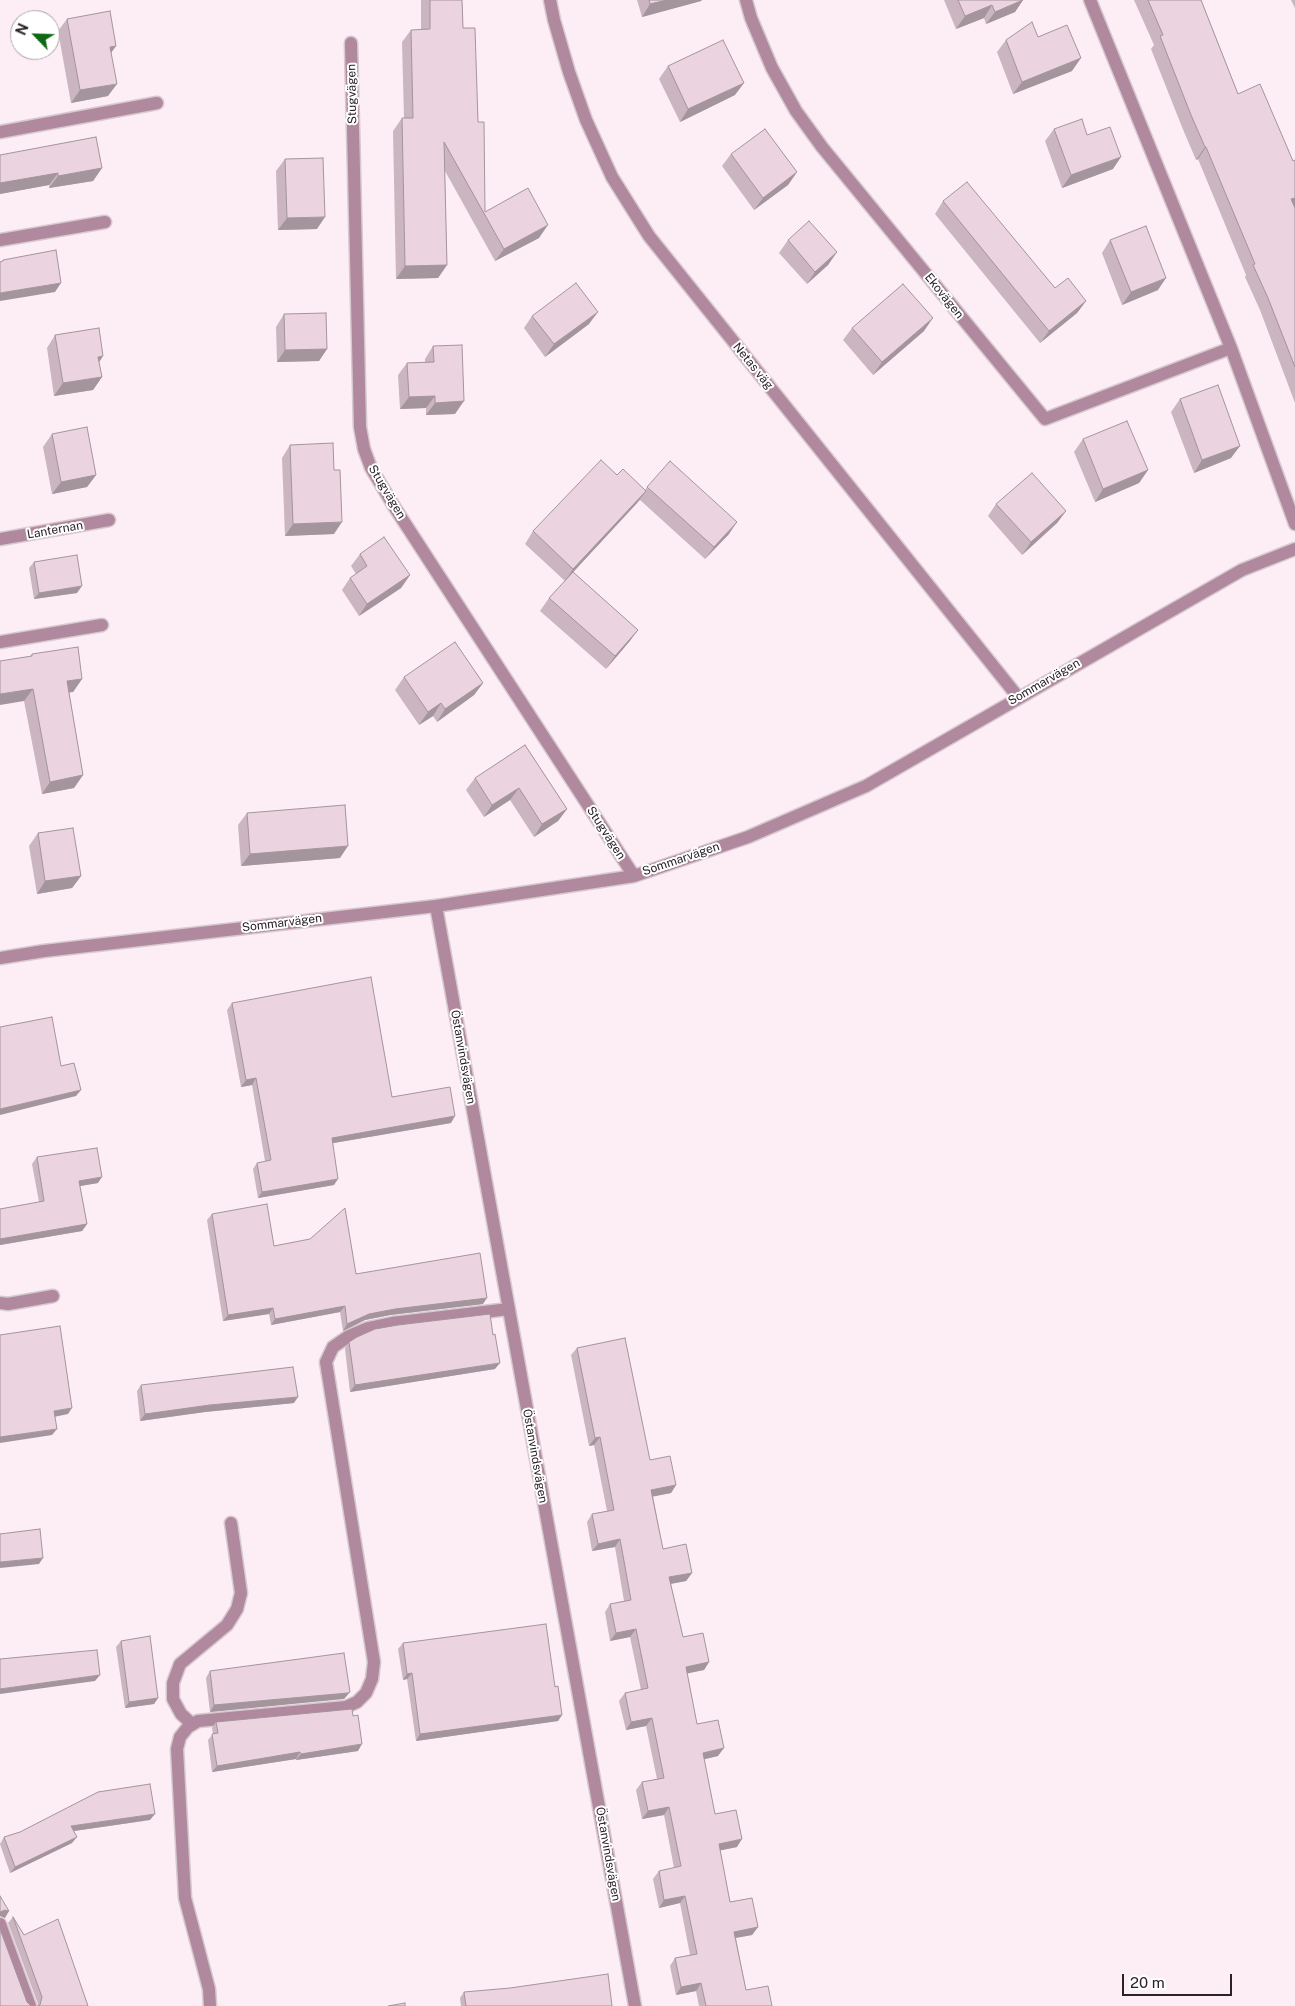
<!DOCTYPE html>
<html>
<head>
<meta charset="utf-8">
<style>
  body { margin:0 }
  #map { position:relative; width:1295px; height:2006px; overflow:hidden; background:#fdeef5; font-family:"Public Sans",sans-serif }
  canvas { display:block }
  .north { position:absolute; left:10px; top:10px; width:50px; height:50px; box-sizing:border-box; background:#fff; border:1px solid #aaa7a8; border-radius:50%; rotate:294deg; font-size:14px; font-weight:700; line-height:20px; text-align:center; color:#2a2226 }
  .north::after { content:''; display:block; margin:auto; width:18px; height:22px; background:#0d6913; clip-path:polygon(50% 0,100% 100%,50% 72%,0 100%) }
  .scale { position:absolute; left:1122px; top:1974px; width:110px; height:22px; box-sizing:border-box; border:2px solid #2a2226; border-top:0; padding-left:6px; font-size:15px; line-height:18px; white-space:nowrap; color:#2a2226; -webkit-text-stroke:4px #fff; paint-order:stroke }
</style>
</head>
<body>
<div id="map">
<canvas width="1295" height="2006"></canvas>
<div class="north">N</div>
<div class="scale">20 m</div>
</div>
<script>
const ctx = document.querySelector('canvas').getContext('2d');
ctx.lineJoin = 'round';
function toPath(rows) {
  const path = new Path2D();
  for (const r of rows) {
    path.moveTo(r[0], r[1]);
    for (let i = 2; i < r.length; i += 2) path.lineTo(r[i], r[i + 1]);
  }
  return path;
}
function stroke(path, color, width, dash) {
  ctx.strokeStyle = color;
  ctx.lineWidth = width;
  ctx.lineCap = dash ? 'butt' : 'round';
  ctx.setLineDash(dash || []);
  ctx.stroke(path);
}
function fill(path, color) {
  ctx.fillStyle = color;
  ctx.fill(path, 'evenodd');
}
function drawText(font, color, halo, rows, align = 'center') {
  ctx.font = font + ' "Public Sans",sans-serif';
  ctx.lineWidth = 4;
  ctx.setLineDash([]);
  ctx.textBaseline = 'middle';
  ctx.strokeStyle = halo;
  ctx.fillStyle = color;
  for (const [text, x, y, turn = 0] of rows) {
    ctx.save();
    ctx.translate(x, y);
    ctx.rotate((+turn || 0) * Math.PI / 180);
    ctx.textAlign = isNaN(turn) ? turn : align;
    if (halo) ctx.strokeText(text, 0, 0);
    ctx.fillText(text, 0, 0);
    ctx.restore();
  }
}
const minor = toPath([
  [550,0,554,20,569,72,586,120,612,177,649,236,1018,697],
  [746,0,751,18,772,68,796,111,822,147,1045,419,1231,348],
  [1090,0,1231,348,1295,524],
  [351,43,360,427,364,449,371,468,395,508,634,876],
  [0,132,157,103],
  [0,240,105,222],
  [0,539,109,520],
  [0,642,102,625],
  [436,906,635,2006],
  [0,958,44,951,436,906,634,876,748,837,866,786,1242,570,1295,549],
  [0,1303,8,1304,53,1296],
  [192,1724,181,1714,173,1699,173,1683,180,1664,227,1625,237,1609,241,1593,231,1523],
  [0,1924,30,2006],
  [210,2006,209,1989,185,1898,177,1749,180,1737,188,1727,198,1721,346,1707,357,1702,366,1693,372,1679,374,1662,326,1362,333,1347,349,1336,368,1328,392,1323,509,1309]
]);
const wall = toPath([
  [421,0,462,0,463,28,478,122,485,212,539,238,495,261,445,171,447,265,438,278,396,279,393,131,402,118,404,118,402,42,411,30,421,30],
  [637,0,702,0,701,1,642,17],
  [944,0,1023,0,1015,12,986,24,984,18,956,29],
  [1134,0,1201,0,1238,94,1293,161,1295,160,1295,403,1260,310,1245,277,1246,275,1198,159,1196,160,1182,127,1151,49,1154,45],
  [1291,0,1295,0,1295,8],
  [67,19,116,46,111,53,108,96,71,103,58,31],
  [1038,37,1072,71,1013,94,997,52,1006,40],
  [668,66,735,95,680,122,659,79],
  [1054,129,1087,135,1113,169,1062,188,1045,141],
  [731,154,797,172,788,185,754,210,722,166],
  [0,155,102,168,93,181,49,188,49,185,0,194],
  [285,159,317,229,278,230,276,171],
  [943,201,1055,288,1086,301,1077,313,1040,343,935,214],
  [788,240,837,252,828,265,807,284,779,253],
  [1110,240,1158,290,1122,305,1102,253],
  [284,314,327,349,319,361,277,362,276,327],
  [532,316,589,324,545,357,524,328],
  [852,328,924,331,873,375,843,340],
  [55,335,99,362,102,377,93,390,54,396,47,348],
  [433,346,455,414,426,415,426,408,400,409,398,375,407,363,425,362,425,359],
  [1180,399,1231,458,1194,473,1171,412],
  [52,434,96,475,87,487,52,494,43,447],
  [1083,439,1148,470,1139,483,1095,502,1074,452],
  [290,445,334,534,285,536,282,458],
  [617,475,645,490,647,487,729,534,705,559,640,500,573,572,638,630,629,642,606,669,540,611,549,598,565,581,525,544,533,531],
  [996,504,1066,511,1057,523,1022,555,988,516],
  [360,554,410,575,401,588,359,616,342,590,350,578,356,574,351,566],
  [34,562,77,593,34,599,29,568],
  [32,654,82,679,73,692,69,692,83,775,74,788,42,794,24,701,30,656],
  [404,677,483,683,474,695,437,722,433,716,419,725,395,690],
  [525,745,567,809,558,821,534,837,510,800,484,817,466,790,475,778],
  [247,813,340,858,241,866,238,825],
  [38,833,81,876,72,888,37,894,29,846],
  [232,1003,392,1097,451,1123,333,1143,334,1185,258,1198,253,1169,257,1163,265,1161,252,1085,241,1087,227,1010],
  [37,1157,98,1183,80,1186,87,1224,82,1231,0,1245,0,1209,39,1202,32,1164],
  [212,1214,274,1246,356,1274,483,1304,390,1315,365,1320,343,1331,340,1312,271,1325,269,1314,223,1321,207,1220],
  [349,1342,495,1369,350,1392,345,1349],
  [577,1348,650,1460,676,1485,671,1493,653,1496,663,1549,692,1573,686,1581,671,1584,683,1637,709,1662,704,1670,687,1673,697,1724,718,1756,704,1759,715,1814,737,1847,720,1850,730,1902,758,1927,752,1935,736,1938,746,1990,772,2006,699,2006,696,1991,676,1995,670,1966,675,1958,690,1955,680,1903,659,1908,653,1879,659,1871,674,1868,664,1815,642,1819,636,1790,642,1782,657,1779,646,1726,626,1730,619,1701,625,1693,641,1690,630,1637,610,1641,605,1612,610,1604,624,1601,615,1547,592,1551,587,1522,592,1514,607,1511,594,1445,589,1446,571,1355],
  [141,1385,294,1403,205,1412,140,1421,137,1391],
  [121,1641,158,1698,154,1704,125,1708,116,1647],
  [403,1643,555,1687,562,1715,558,1721,416,1741,407,1679,403,1680,398,1649],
  [210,1671,345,1698,210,1712,206,1678],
  [216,1722,358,1751,296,1760,296,1759,212,1772,208,1740,213,1734,212,1728],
  [150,1820,74,1831,72,1843,10,1873,0,1844,4,1837],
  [13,1917,24,1935,88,2006,37,2006,38,2004,8,1923],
  [464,1992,612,2006,461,2006,460,1998]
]);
const shadedWall = toPath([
  [667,0,702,0,701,1,642,17,650,4],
  [1023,0,1015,12,986,24,995,12],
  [992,5,984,18,956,29,965,16],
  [116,46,107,58,110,47],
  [1081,58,1072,71,1013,94,1022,82],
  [744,83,735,95,680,122,688,109],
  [117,84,108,96,71,103,80,90],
  [1205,147,1206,147,1198,159,1196,160],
  [1121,157,1113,169,1062,188,1071,175],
  [102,168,93,181,49,188,58,176],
  [797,172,788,185,754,210,763,198],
  [58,173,49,185,0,194,0,183],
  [1295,198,1295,207,1283,212,1291,199],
  [325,217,317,229,278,230,287,218],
  [548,225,539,238,495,261,504,249],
  [837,252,828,265,807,284,815,272],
  [447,265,438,278,396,279,405,266],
  [1166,278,1158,290,1122,305,1131,292],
  [61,283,55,292,0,301,0,293],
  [1086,301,1077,313,1040,343,1049,331],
  [598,312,589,324,545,357,554,344],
  [933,318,924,331,873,375,882,362],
  [327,349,319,361,277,362,285,350],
  [103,356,95,369,98,357],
  [102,377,93,390,54,396,63,383],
  [435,396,426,408,400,409,409,397],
  [464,401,455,414,426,415,435,403],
  [1240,446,1231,458,1194,473,1202,460],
  [1148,470,1139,483,1095,502,1103,489],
  [96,475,87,487,52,494,61,482],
  [646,491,637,503,565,581,573,569],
  [1066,511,1057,523,1022,555,1031,542],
  [342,522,334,534,285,536,293,524],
  [737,522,729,534,705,559,714,547],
  [410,575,401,588,359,616,367,604],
  [82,586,77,593,34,599,39,593],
  [638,630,629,642,606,669,615,656],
  [82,679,73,692,58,694,67,681],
  [483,683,474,695,437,722,445,709],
  [33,689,24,701,0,705,0,694],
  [441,703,433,716,419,725,428,712],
  [83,775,74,788,42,794,50,782],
  [519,788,510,800,484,817,492,805],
  [567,809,558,821,534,837,542,824],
  [348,846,340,858,241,866,250,854],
  [81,876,72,888,37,894,45,881],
  [256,1078,252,1085,241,1087,246,1080],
  [81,1090,76,1096,0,1115,0,1109],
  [455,1116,451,1123,328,1144,332,1138],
  [102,1177,98,1183,74,1187,79,1181],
  [338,1179,334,1185,258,1198,262,1192],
  [87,1224,82,1231,0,1245,0,1239],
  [487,1298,483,1304,390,1315,365,1320,343,1331,347,1324,369,1314,395,1309],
  [345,1306,340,1312,271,1325,275,1319],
  [273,1308,269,1314,223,1321,228,1315],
  [500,1363,495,1369,350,1392,355,1385],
  [298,1397,294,1403,205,1412,140,1421,145,1414,210,1405],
  [72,1408,68,1414,49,1418,54,1411],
  [57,1429,52,1435,0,1443,0,1437],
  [600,1437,594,1445,589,1446,595,1438],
  [676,1485,671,1493,646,1498,651,1490],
  [620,1539,615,1547,592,1551,598,1544],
  [43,1558,39,1564,0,1568,0,1562],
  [692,1573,686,1581,664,1585,669,1577],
  [636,1629,630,1637,610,1641,616,1633],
  [709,1662,704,1670,680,1675,686,1667],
  [412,1673,407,1679,403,1680,407,1674],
  [100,1675,95,1681,0,1694,0,1689],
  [350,1692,345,1698,344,1699,210,1712,214,1705],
  [158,1698,154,1704,125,1708,129,1702],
  [562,1715,558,1721,416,1741,420,1734],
  [652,1718,646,1726,626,1730,631,1722],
  [362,1744,358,1751,296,1760,301,1754],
  [724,1748,718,1756,697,1761,703,1753],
  [300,1752,296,1759,212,1772,217,1766],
  [669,1807,664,1815,642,1819,648,1811],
  [155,1814,150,1820,67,1832,71,1826],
  [77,1837,72,1843,10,1873,15,1867],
  [742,1839,737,1847,713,1852,719,1844],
  [685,1896,680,1903,659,1908,664,1900],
  [5,1910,9,1911,5,1918,0,1916,0,1912],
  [758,1927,752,1935,729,1939,734,1932],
  [701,1983,696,1991,676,1995,681,1987]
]);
const building = toPath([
  [430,0,462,0,463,28,475,28,478,122,484,122,485,212,528,188,548,225,504,249,444,142,447,265,405,266,402,118,413,118,411,30,430,29,430,0],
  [649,0,667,0,650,4,649,0],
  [958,0,1023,0,995,12,992,5,965,16,958,0],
  [1148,0,1201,0,1238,94,1260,84,1293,161,1295,160,1295,198,1291,199,1295,208,1295,367,1268,298,1253,265,1255,264,1206,147,1205,147,1191,115,1160,36,1163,35,1148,0],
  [110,11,116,46,110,47,117,84,80,90,67,19,110,11],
  [1032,22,1038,37,1067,25,1081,58,1022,82,1006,40,1032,22],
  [723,40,744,83,688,109,668,66,723,40],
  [1082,119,1087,135,1110,127,1121,157,1071,175,1054,129,1082,119],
  [765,129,797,172,763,198,731,154,765,129],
  [96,137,102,168,58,176,58,173,0,183,0,155,96,137],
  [323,158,325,217,287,218,285,159,323,158],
  [967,182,1055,288,1068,278,1086,301,1049,331,943,201,967,182],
  [809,221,837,252,815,272,788,240,809,221],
  [1146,226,1166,278,1131,292,1110,240,1146,226],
  [56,250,61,283,0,293,0,262,3,261,3,260,56,250],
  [576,283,598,312,554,344,532,316,576,283],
  [903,284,933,318,882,362,852,328,903,284],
  [326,313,327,349,285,350,284,314,326,313],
  [99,328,103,356,98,357,102,377,63,383,55,335,99,328],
  [462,345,464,401,435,403,435,396,409,397,407,363,434,362,433,346,462,345],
  [1218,385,1240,446,1202,460,1180,399,1218,385],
  [1127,421,1148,470,1103,489,1083,439,1127,421],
  [87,427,96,475,61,482,52,434,87,427],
  [333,443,334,470,340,470,342,522,293,524,290,445,333,443],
  [601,460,617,475,623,469,646,491,573,569,533,531,601,460],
  [670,461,737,522,714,547,647,487,670,461],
  [1032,473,1066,511,1031,542,996,504,1032,473],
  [384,537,410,575,367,604,350,578,367,566,360,554,384,537],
  [77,555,82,586,39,593,34,562,77,555],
  [573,572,638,630,615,656,549,598,573,572],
  [455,642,483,683,445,709,441,703,428,712,404,677,455,642],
  [78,647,82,679,67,681,83,775,50,782,33,689,0,694,0,661,32,656,32,654,78,647],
  [525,745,567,809,542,824,519,788,492,805,475,778,525,745],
  [345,805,348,846,250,854,247,813,345,805],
  [73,828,81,876,45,881,38,833,73,828],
  [371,977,392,1097,450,1087,455,1116,332,1138,338,1179,262,1192,257,1163,271,1160,256,1078,246,1080,232,1003,371,977],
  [52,1017,61,1066,74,1063,81,1090,0,1109,0,1027,52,1017],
  [97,1148,102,1177,79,1181,87,1224,0,1239,0,1209,44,1201,37,1157,97,1148],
  [267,1204,274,1246,310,1239,345,1208,356,1274,480,1253,487,1298,395,1309,369,1314,347,1324,345,1306,275,1319,273,1308,228,1315,212,1214,267,1204],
  [490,1314,493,1335,495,1334,500,1363,355,1385,349,1342,357,1337,375,1329,398,1325,490,1314],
  [60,1326,72,1408,54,1411,57,1429,0,1437,0,1335,60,1326],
  [625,1338,650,1460,670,1456,676,1485,651,1490,663,1549,686,1544,692,1573,669,1577,683,1637,703,1633,709,1662,686,1667,697,1724,718,1720,724,1748,703,1753,715,1814,736,1810,742,1839,719,1844,730,1902,752,1898,758,1927,734,1932,746,1990,768,1986,772,2006,706,2006,701,1983,681,1987,675,1958,697,1954,685,1896,664,1900,659,1871,681,1866,669,1807,648,1811,642,1782,664,1778,652,1718,631,1722,625,1693,648,1688,636,1629,616,1633,610,1604,631,1600,620,1539,598,1544,592,1514,614,1510,600,1437,595,1438,577,1348,625,1338],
  [293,1367,298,1397,210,1405,145,1414,141,1385,293,1367],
  [40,1529,43,1558,0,1562,0,1534,40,1529],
  [546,1624,555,1687,558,1686,562,1715,420,1734,412,1673,407,1674,403,1643,546,1624],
  [150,1636,158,1698,129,1702,121,1641,150,1636],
  [97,1650,100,1675,0,1689,0,1659,97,1650],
  [344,1653,350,1692,348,1693,214,1705,210,1671,344,1653],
  [352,1709,353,1716,358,1715,362,1744,301,1754,300,1752,217,1766,212,1734,218,1733,216,1722,352,1709],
  [150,1784,155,1814,71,1826,77,1837,15,1867,4,1837,20,1832,98,1792,150,1784],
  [0,1896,9,1911,5,1910,0,1912,0,1896],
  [13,1917,24,1935,58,1919,88,2006,38,2006,40,2005,42,1997,13,1917],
  [0,1929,27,2002,31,2006,0,2006,0,1929],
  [608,1974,612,2006,466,2006,464,1992,510,1988,608,1974],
  [405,2003,405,2006,388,2006,405,2003]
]);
const streetNames = [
  ["Stugvägen",352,94,-91],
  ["Ekovägen",944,296,51],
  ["Netas väg",753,366,51],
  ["Stugvägen",387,492,59],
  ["Lanternan",55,530,-10],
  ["Sommarvägen",1044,682,-30],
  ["Stugvägen",606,833,57],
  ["Sommarvägen",681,859,-19],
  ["Sommarvägen",282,923,-7],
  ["Östanvindsvägen",463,1057,80],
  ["Östanvindsvägen",535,1456,80],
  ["Östanvindsvägen",608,1854,80]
];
stroke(minor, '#d7c9d0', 15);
stroke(minor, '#b1899e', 12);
fill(wall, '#cab5c0');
fill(shadedWall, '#a4949c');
fill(building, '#ebd3df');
stroke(building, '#a4949c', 1);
drawText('12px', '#2a2226', '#fff', streetNames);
</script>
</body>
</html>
